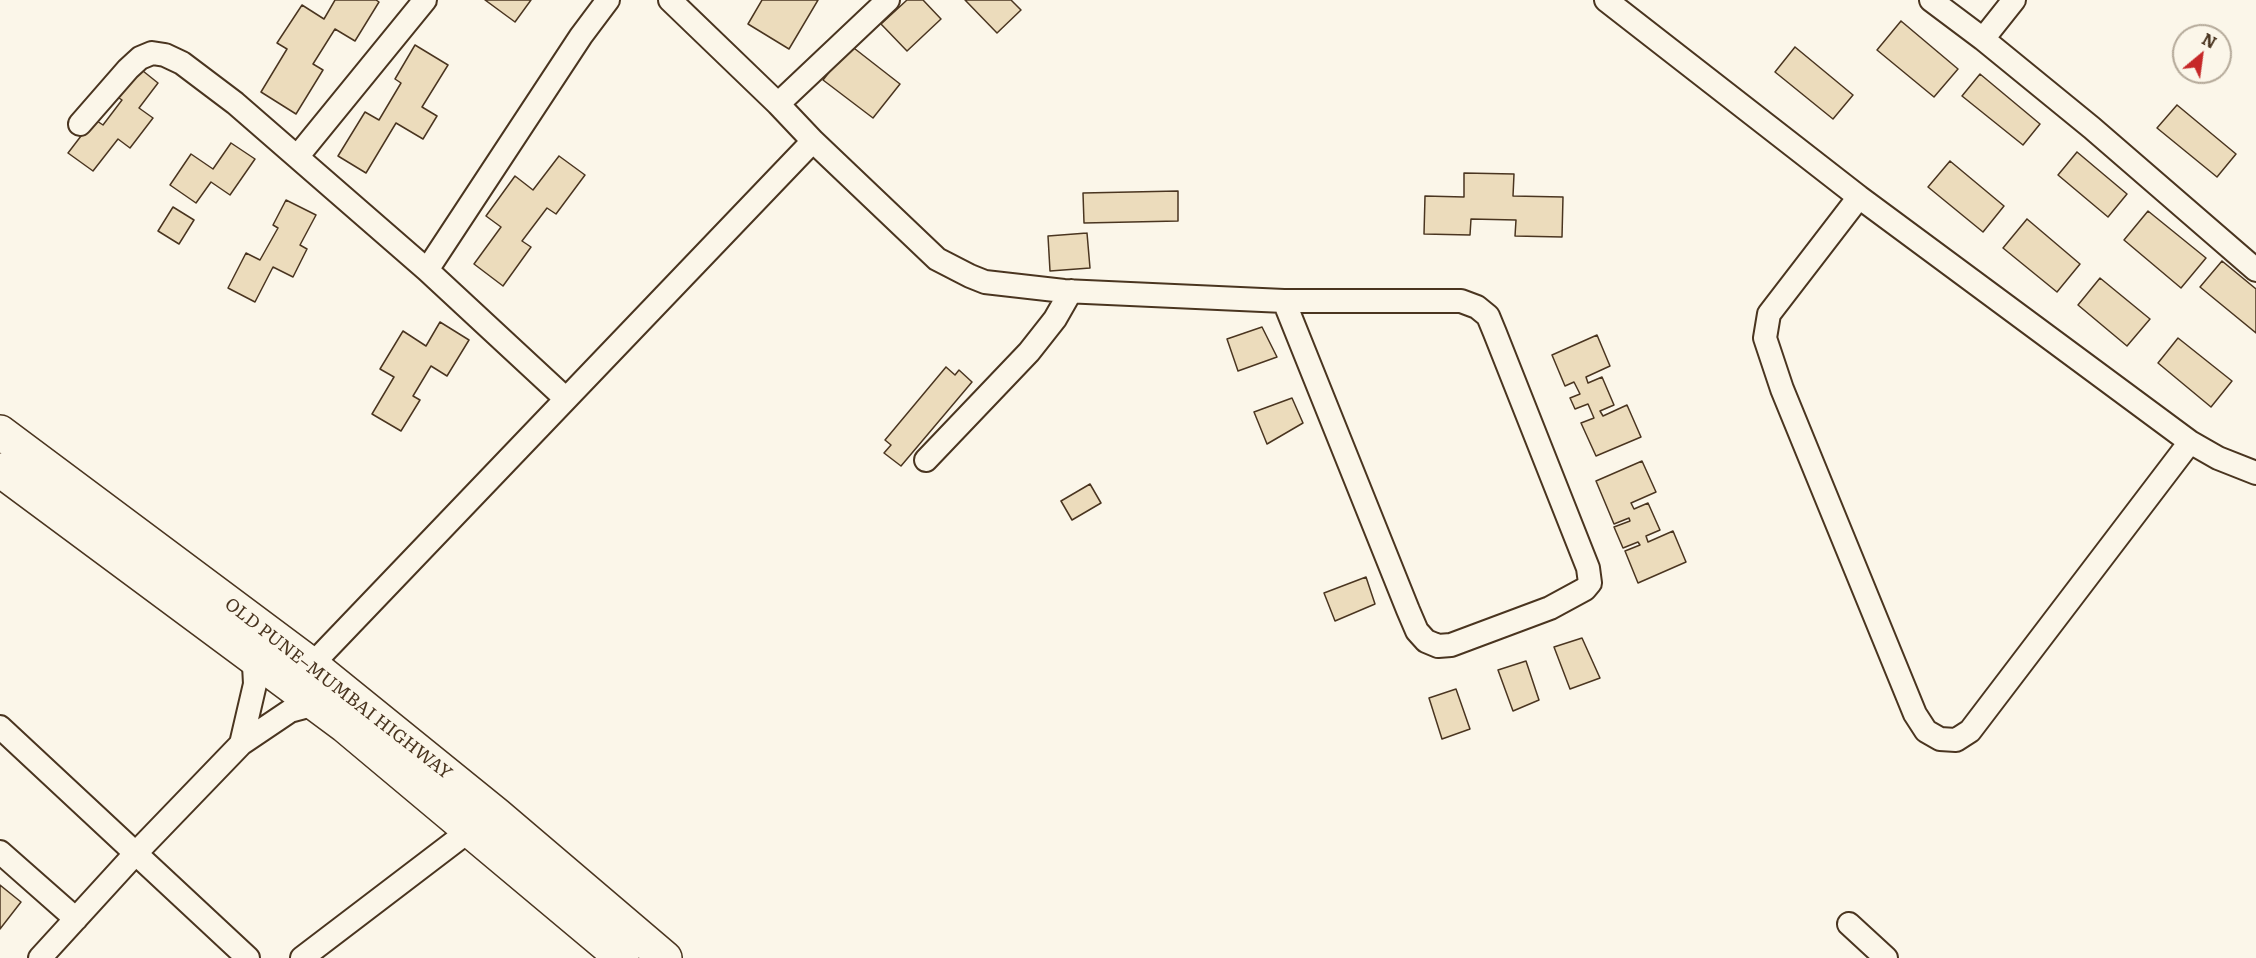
<!DOCTYPE html>
<html>
<head>
<meta charset="utf-8">
<style>
  body { margin:0 }
  #map { position:relative; width:2256px; height:958px; overflow:hidden; background:#fbf6e9; font-family:Literata,serif }
  canvas { display:block }
  .north { position:absolute; left:2172px; top:24px; width:60px; height:60px; box-sizing:border-box; background:#fbf6e9; border:2px solid #b4a999; border-radius:50%; rotate:29deg; font-size:16px; font-weight:700; line-height:24px; text-align:center; color:#4a3520 }
  .north::after { content:''; display:block; margin:auto; width:21px; height:27px; background:#c62828; clip-path:polygon(50% 0,100% 100%,50% 72%,0 100%) }
</style>
</head>
<body>
<div id="map">
<canvas width="2256" height="958"></canvas>
<div class="north">N</div>
</div>
<script>
const ctx = document.querySelector('canvas').getContext('2d');
ctx.lineJoin = 'round';
function fill(path, color) {
  ctx.fillStyle = color;
  ctx.fill(path, 'evenodd');
}
function toPath(rows) {
  const path = new Path2D();
  for (const r of rows) {
    path.moveTo(r[0], r[1]);
    for (let i = 2; i < r.length; i += 2) path.lineTo(r[i], r[i + 1]);
  }
  return path;
}
function stroke(path, color, width, dash) {
  ctx.strokeStyle = color;
  ctx.lineWidth = width;
  ctx.lineCap = dash ? 'butt' : 'round';
  ctx.setLineDash(dash || []);
  ctx.stroke(path);
}
function drawText(font, color, halo, rows, align = 'center') {
  ctx.font = font + ' Literata,serif';
  ctx.lineWidth = 4.5;
  ctx.setLineDash([]);
  ctx.textBaseline = 'middle';
  ctx.strokeStyle = halo;
  ctx.fillStyle = color;
  for (const [text, x, y, turn = 0] of rows) {
    ctx.save();
    ctx.translate(x, y);
    ctx.rotate((+turn || 0) * Math.PI / 180);
    ctx.textAlign = isNaN(turn) ? turn : align;
    if (halo) ctx.strokeText(text, 0, 0);
    ctx.fillText(text, 0, 0);
    ctx.restore();
  }
}
const building = toPath([
  [335,0,376,0,379,2,355,41,335,29,313,64,323,70,296,114,261,92,287,49,277,43,302,5,324,19,335,0],
  [485,0,531,0,515,22,485,0],
  [762,0,818,0,789,49,748,24,762,0],
  [907,0,923,0,941,19,907,51,881,24,907,0],
  [965,0,1011,0,1021,10,997,33,965,0],
  [1901,21,1958,69,1934,97,1877,50,1901,21],
  [415,45,448,65,422,107,437,116,423,139,396,123,366,173,338,156,365,112,379,120,401,83,395,79,415,45],
  [850,45,900,84,873,118,823,80,850,45],
  [1795,47,1853,95,1833,119,1775,72,1795,47],
  [138,67,158,83,139,108,153,118,130,148,118,139,93,171,68,153,94,119,103,125,122,100,116,96,138,67],
  [1980,74,2040,124,2023,145,1962,96,1980,74],
  [2177,105,2236,154,2217,177,2157,128,2177,105],
  [231,143,255,159,230,195,211,182,196,203,170,185,191,154,213,169,231,143],
  [2077,152,2127,194,2108,217,2058,175,2077,152],
  [559,156,585,175,556,214,547,208,522,241,531,247,503,286,474,264,501,227,486,216,515,176,533,190,559,156],
  [1950,161,2004,206,1983,232,1928,187,1950,161],
  [1464,173,1514,174,1513,196,1563,197,1562,237,1515,236,1516,220,1471,219,1470,235,1424,234,1425,196,1464,197,1464,173],
  [1178,191,1178,221,1084,223,1083,193,1178,191],
  [286,200,316,215,300,245,307,249,293,277,273,267,255,302,228,288,246,253,260,260,278,228,273,225,286,200],
  [173,207,194,220,179,244,158,231,173,207],
  [2148,211,2206,258,2181,288,2124,240,2148,211],
  [2027,219,2080,264,2057,292,2003,248,2027,219],
  [1087,233,1090,268,1050,271,1048,236,1087,233],
  [2222,261,2256,289,2256,333,2200,287,2222,261],
  [2100,278,2150,319,2127,346,2078,305,2100,278],
  [440,322,469,340,447,376,431,366,413,396,420,400,401,431,372,414,394,377,380,369,403,331,426,346,440,322],
  [1262,327,1277,357,1238,371,1227,339,1262,327],
  [1597,335,1610,366,1586,377,1588,383,1602,377,1614,405,1600,411,1603,416,1627,405,1641,437,1596,456,1581,423,1594,418,1588,404,1575,409,1570,398,1580,394,1574,382,1565,386,1552,355,1597,335],
  [2178,338,2232,381,2211,407,2158,363,2178,338],
  [946,367,955,375,959,370,972,382,901,466,884,453,891,445,885,440,946,367],
  [1292,398,1303,423,1267,444,1254,412,1292,398],
  [1642,461,1656,492,1631,503,1634,509,1648,503,1660,530,1646,536,1648,542,1673,531,1686,562,1638,583,1625,551,1640,545,1638,542,1623,548,1614,527,1630,521,1629,518,1614,524,1596,481,1642,461],
  [1090,484,1101,503,1072,520,1061,501,1090,484],
  [1366,577,1375,604,1335,621,1324,593,1366,577],
  [1582,638,1600,678,1570,689,1554,647,1582,638],
  [1526,661,1539,700,1513,711,1498,670,1526,661],
  [1456,689,1470,729,1442,739,1429,698,1456,689],
  [0,885,21,902,0,929,0,885]
]);
const minor = toPath([
  [670,0,778,104],
  [1606,0,1859,197,2190,442,2218,458,2256,473],
  [1931,0,1983,39,2092,128,2256,270],
  [1983,39,2014,0],
  [80,124,128,69,140,58,152,53,165,55,182,63,235,103,427,270,565,398],
  [813,141,937,259,970,276,985,282,1064,291,1284,301,1461,301,1477,307,1488,316,1495,333,1588,568,1590,583,1585,589,1550,608,1451,645,1438,646,1426,641,1417,631,1408,610,1284,301],
  [297,157,425,0],
  [1859,197,1769,314,1765,338,1782,389,1915,714,1926,731,1940,739,1956,740,1970,731,2190,442],
  [427,270,581,36,608,0],
  [926,460,1029,352,1055,319,1071,291],
  [302,675,813,141,778,104,888,0],
  [0,727,248,958],
  [241,744,255,684,254,665,248,653],
  [0,852,76,919],
  [1849,924,1886,958],
  [40,958,135,854,241,744,290,711,316,704],
  [302,958,470,830]
]);
const highway = toPath([
  [0,432,312,665,496,814,665,958],
  [0,470,345,726,622,958]
]);
const streetNames = [
  ["OLD PUNE–MUMBAI HIGHWAY",338,689,38]
];
fill(building, '#ecdcbc');
stroke(building, '#4a3520', 1.5);
stroke(minor, '#4a3520', 26);
stroke(highway, '#4a3520', 36);
stroke(minor, '#fbf6e9', 22);
stroke(highway, '#fbf6e9', 33);
drawText('18px', '#4a3520', '#fbf6e9', streetNames);
</script>
</body>
</html>
